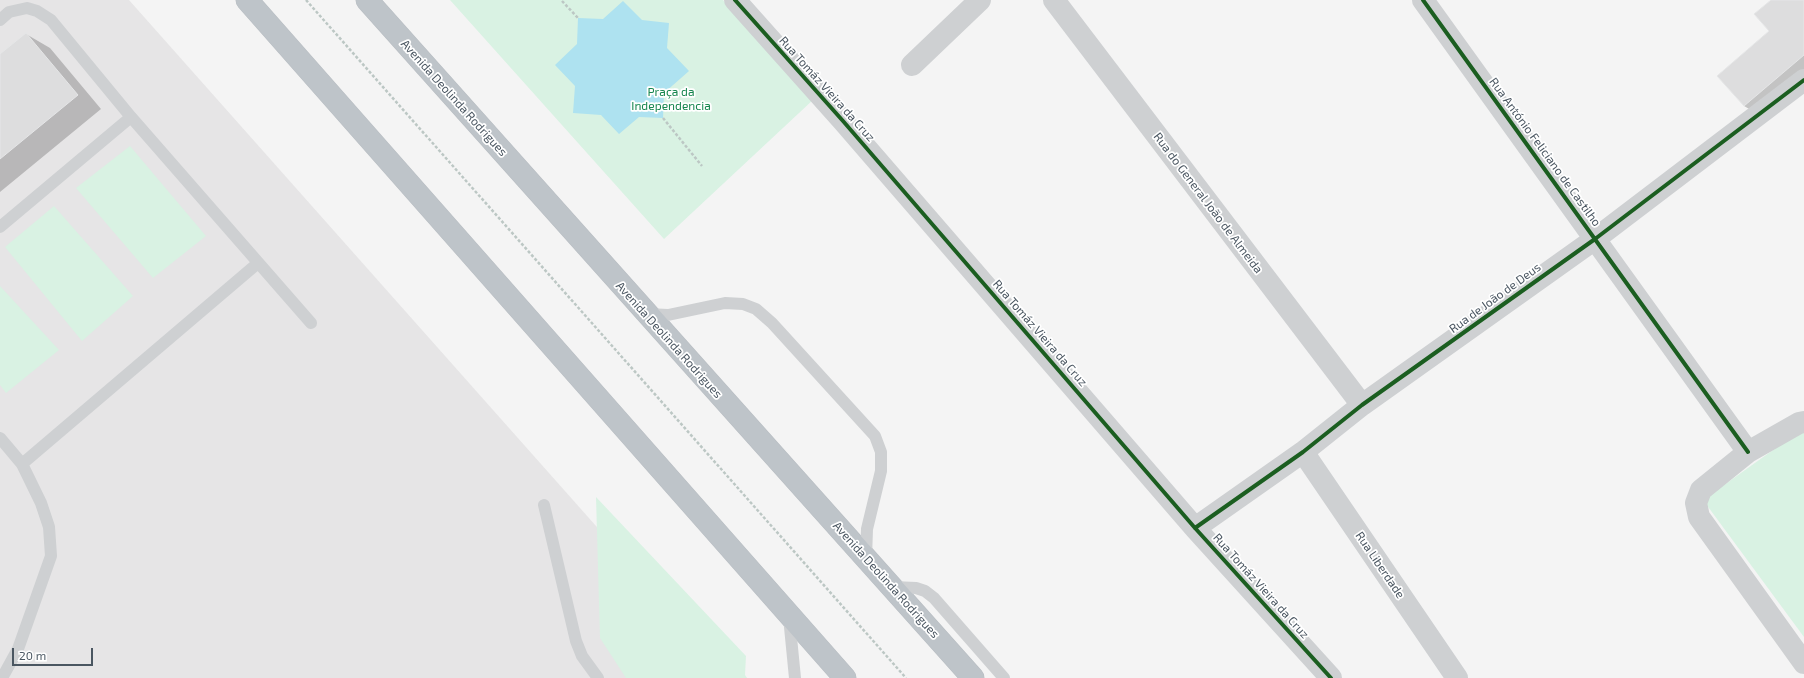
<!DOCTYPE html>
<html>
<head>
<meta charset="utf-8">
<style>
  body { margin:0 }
  #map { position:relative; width:1804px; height:678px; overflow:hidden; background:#f4f4f4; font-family:"Exo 2",sans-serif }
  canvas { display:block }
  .scale { position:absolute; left:12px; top:648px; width:81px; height:18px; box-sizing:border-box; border:2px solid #4a5661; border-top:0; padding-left:5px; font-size:12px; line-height:14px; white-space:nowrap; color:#4a5661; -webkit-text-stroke:3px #fff; paint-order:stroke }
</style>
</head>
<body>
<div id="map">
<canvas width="1804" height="678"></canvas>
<div class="scale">20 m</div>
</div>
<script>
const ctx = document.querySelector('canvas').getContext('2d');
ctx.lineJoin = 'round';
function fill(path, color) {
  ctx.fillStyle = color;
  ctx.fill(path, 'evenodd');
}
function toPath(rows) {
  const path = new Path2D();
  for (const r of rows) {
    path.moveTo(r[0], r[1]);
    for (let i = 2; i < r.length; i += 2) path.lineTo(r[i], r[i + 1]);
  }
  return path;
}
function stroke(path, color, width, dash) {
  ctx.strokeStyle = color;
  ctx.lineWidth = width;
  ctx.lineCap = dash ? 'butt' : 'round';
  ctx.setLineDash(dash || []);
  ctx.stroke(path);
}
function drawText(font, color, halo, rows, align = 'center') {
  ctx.font = font + ' "Exo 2",sans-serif';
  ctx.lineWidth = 3.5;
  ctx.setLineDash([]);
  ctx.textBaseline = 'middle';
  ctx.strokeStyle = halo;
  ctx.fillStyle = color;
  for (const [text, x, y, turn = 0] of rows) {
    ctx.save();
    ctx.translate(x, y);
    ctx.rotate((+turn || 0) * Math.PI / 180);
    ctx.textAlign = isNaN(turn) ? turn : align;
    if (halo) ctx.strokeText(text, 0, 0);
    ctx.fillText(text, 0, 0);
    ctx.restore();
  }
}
const education = toPath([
  [0,0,129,0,731,678,0,678]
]);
const green = toPath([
  [450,0,723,0,814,99,664,239],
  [130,146,206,236,153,278,76,188],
  [54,206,133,296,82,341,5,247],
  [0,286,59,350,6,393,0,385],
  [1804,428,1804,637,1703,500],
  [596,497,746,656,745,675,747,678,626,678,600,638]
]);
const water = toPath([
  [623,1,642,20,669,23,667,48,689,71,664,93,663,118,639,117,619,134,601,115,573,113,575,86,555,65,577,44,578,18,603,19]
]);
const shadow = toPath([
  [1772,0,1804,0,1804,82,1763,117,1744,106,1771,31],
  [26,34,50,48,101,109,0,192,0,56]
]);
const building = toPath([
  [1771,0,1804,0,1804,55,1744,106,1717,76,1769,31,1754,14,1771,0],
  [26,33,78,95,0,159,0,54,26,33]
]);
const path = toPath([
  [306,0,906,678],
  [562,1,578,18],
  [663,118,702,166]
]);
const lane = toPath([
  [0,20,9,12,27,8,37,11,51,20,131,117,311,323],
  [0,227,131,117],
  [647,314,668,315,725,303,743,304,756,309,772,323,875,436,881,452,881,471,867,529,866,558],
  [0,438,22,464,41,503,49,527,51,556,18,649,2,678],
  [22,464,258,263],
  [544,505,576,641,582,656,598,678],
  [893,587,916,588,925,591,934,598,1004,678],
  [789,617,795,678]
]);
const street = toPath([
  [735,0,843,121,1195,528,1331,678],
  [1054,0,1362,405],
  [1423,0,1748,452],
  [912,65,980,0],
  [1804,422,1799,423,1748,452,1701,490,1696,503,1699,517,1804,663],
  [1303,452,1457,678],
  [1195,528,1303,452,1362,405,1595,239,1804,80]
]);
const highway = toPath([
  [247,0,845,678],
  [367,0,973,678]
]);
const cycleway = toPath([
  [735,0,843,121,1195,528,1331,678],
  [1423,0,1748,452],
  [1195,528,1303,452,1362,405,1595,239,1804,80]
]);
const streetNames = [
  ["Rua Tomáz Vieira da Cruz",827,89,48],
  ["Avenida Deolinda Rodrigues",454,98,48],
  ["Rua António Feliciano de Castilho",1545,152,54],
  ["Rua do General João de Almeida",1208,203,53],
  ["Rua de João de Deus",1495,298,-36],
  ["Rua Tomáz Vieira da Cruz",1040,333,49],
  ["Avenida Deolinda Rodrigues",669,340,48],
  ["Rua Liberdade",1380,565,56],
  ["Avenida Deolinda Rodrigues",886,580,48],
  ["Rua Tomáz Vieira da Cruz",1261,586,48]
];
const parkNames = [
  ["Praça da",671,92],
  ["Independencia",671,106]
];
fill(education, '#e6e5e6');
fill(green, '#d9f2e3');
fill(water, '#aee2f0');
fill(shadow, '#0003');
fill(building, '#ddddde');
stroke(building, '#e5e6e7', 1);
stroke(highway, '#b9bec3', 23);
stroke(path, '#bcc7c4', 2.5, [3, 2]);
stroke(lane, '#ced0d2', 12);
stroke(street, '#ced0d2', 22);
stroke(highway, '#bec4c9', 22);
stroke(cycleway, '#1b5e20', 4);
drawText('12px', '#4a5661', '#fff', streetNames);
drawText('12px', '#17864f', '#fff', parkNames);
</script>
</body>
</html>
